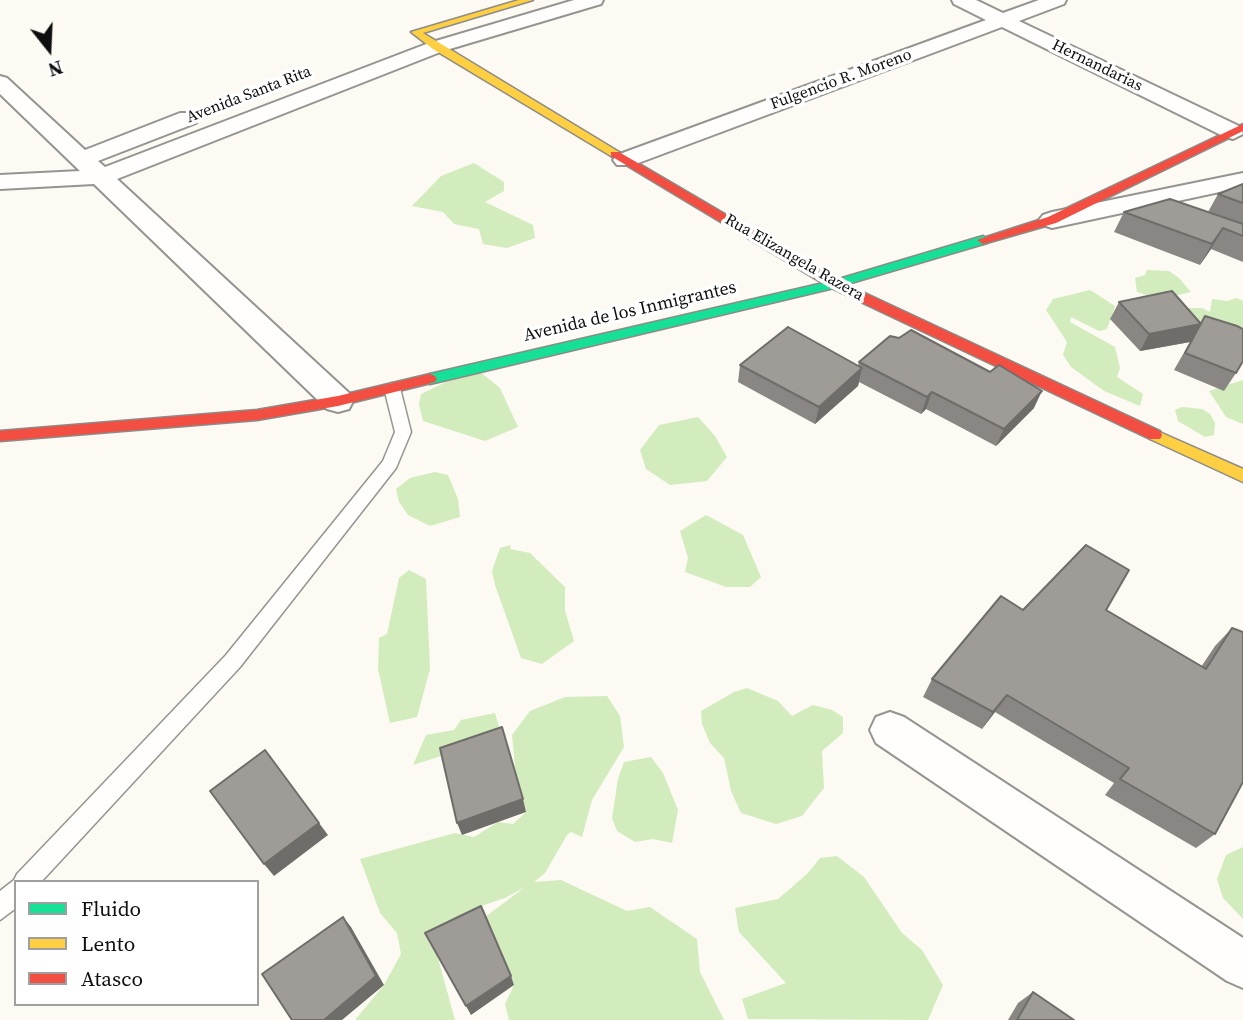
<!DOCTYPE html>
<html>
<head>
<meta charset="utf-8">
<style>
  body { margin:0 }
  #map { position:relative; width:1243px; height:1020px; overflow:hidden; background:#fcfaf2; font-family:"Source Serif 4",serif }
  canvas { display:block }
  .legend { position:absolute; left:14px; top:880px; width:245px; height:126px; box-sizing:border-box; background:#fff; border:2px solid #9f9f9f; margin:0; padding:9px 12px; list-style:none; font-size:21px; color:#0e0e0e }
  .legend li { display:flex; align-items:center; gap:14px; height:35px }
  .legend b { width:35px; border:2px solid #9f9f9f }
  .north { position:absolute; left:14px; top:14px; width:70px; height:70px; -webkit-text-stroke:5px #fff; paint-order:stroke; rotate:162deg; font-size:19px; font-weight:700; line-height:28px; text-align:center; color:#0e0e0e }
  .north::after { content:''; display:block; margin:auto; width:24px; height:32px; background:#0e0e0e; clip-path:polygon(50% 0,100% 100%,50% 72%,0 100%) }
</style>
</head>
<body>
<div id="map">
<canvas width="1243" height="1020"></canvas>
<ul class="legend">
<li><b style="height:9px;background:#16e098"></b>Fluido</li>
<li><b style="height:9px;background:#ffcf43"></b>Lento</li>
<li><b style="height:9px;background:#f24e42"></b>Atasco</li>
</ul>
<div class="north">N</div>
</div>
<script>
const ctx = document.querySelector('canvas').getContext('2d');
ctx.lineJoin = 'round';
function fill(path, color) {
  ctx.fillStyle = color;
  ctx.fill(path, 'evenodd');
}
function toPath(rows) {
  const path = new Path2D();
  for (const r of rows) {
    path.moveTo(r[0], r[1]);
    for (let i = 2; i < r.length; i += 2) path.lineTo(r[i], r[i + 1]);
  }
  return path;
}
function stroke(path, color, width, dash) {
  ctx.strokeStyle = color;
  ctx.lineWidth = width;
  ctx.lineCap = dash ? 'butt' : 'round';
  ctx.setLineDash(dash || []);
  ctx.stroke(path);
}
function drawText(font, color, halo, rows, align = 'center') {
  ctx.font = font + ' "Source Serif 4",serif';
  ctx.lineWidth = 7;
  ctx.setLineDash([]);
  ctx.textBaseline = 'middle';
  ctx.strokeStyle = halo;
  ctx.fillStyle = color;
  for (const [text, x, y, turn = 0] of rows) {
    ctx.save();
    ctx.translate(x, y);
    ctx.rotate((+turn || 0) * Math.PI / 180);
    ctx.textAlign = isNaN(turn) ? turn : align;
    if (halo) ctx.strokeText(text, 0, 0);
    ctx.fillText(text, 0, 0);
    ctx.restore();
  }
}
const forest = toPath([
  [474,163,504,182,504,191,485,202,533,225,535,238,507,248,483,244,479,229,454,224,443,212,412,206,441,176],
  [1147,270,1169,271,1179,278,1191,292,1160,299,1137,292,1135,278,1145,275],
  [1090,290,1115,306,1107,329,1099,331,1071,317,1070,322,1115,347,1120,368,1117,377,1143,394,1140,406,1104,391,1071,367,1063,355,1067,342,1046,310,1053,299],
  [1237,298,1243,301,1243,331,1201,322,1186,322,1167,308,1202,308,1210,312,1212,299,1227,301],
  [479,371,500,388,518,427,485,441,423,421,419,404,421,394,446,382],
  [1243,380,1243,424,1226,417,1209,391],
  [1182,407,1202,409,1210,414,1215,423,1214,435,1205,437,1178,421,1175,410],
  [698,417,715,436,727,457,707,481,670,485,646,469,640,450,659,425],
  [435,472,448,475,458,499,460,517,430,526,408,515,399,502,396,489,410,478],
  [706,515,743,535,761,577,750,587,726,587,685,572,688,558,680,531],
  [511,545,510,549,530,553,565,587,565,611,574,641,542,664,521,658,495,585,492,571,500,548],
  [409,570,426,579,430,669,417,717,390,723,378,669,379,638,387,634,399,578],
  [747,688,778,701,792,716,813,705,832,710,843,717,843,733,822,751,824,788,802,816,776,824,741,813,731,791,724,758,710,743,702,724,701,711,734,692],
  [607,696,620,716,624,747,592,800,582,837,571,832,567,835,545,873,534,882,561,880,627,911,650,907,697,939,700,972,724,1020,509,1020,505,1004,514,985,485,917,525,887,505,898,475,908,451,928,436,951,455,1020,355,1020,384,985,401,954,397,933,380,913,360,859,455,833,474,837,498,822,513,824,526,812,516,777,512,735,530,711,565,697],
  [495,713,500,730,463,749,413,765,426,735,454,730,461,720],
  [651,757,663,773,678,810,672,843,653,839,635,842,617,831,612,818,618,779,624,762],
  [1243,847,1243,919,1223,898,1217,879,1226,855],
  [837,856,864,877,902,933,922,950,943,985,928,1020,748,1019,742,999,786,983,739,932,735,908,778,899,807,874,820,858]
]);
const lane = toPath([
  [392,383,400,388,411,432,396,468,240,667,41,882,16,882,16,908,0,920,0,891,14,880,17,874,226,655,383,461,395,432,384,388,392,383]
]);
const street = toPath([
  [574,0,603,0,601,4,443,51,117,179,349,393,353,401,349,409,338,412,327,409,94,184,0,189,0,175,80,171,0,94,0,76,7,78,85,150,180,113,196,113,199,118,196,123,98,161,105,167,429,43,574,0],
  [952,0,976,0,1003,13,1039,0,1066,0,1064,4,1019,21,1241,127,1243,134,1233,139,1225,137,1002,27,633,165,617,165,613,160,617,155,986,20,954,4,952,0],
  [1243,173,1243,187,1052,228,1043,225,1039,220,1043,215,1052,212,1243,173],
  [890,712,904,717,1243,938,1243,988,1227,981,876,743,870,730,876,717,890,712]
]);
const fast = toPath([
  [983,236,989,240,987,243,834,288,430,384,423,379,430,374,832,281,983,236]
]);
const slow = toPath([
  [519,0,533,0,423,33,619,152,619,156,611,156,433,49,411,32,519,0],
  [1155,430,1243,469,1243,482,1150,439,1148,435,1155,430]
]);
const jam = toPath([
  [1243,124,1243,131,1056,223,983,244,977,240,1048,217,1243,124],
  [611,152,619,152,839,281,1160,431,1162,435,1160,439,1150,439,829,287,611,156,611,152],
  [430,374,435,376,437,379,435,382,338,406,257,420,0,441,0,431,257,410,338,396,430,374]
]);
const wall = toPath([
  [1243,184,1243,262,1211,249,1200,265,1114,232,1124,212,1208,212,1218,194],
  [1172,291,1236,373,1224,391,1174,370,1190,342,1140,351,1110,319,1119,302],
  [859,362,1034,408,996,446,926,409,921,414,859,382,858,386,815,424,738,382,740,365,858,366],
  [1023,610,1106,610,1201,667,1215,646,1232,628,1215,834,1196,848,1105,795,1114,783,995,712,982,729,923,697,932,679],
  [1033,992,1074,1020,1008,1020,1018,1003]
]);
const shadedWall = toPath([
  [1223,228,1211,249,1200,265,1212,244],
  [1201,324,1190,342,1140,351,1149,334],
  [862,368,858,386,815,424,819,407],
  [1042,391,1034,408,996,446,1004,429],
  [932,392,926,409,921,414,927,397],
  [1007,695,995,712,982,729,993,712],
  [523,799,526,812,462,835,457,823],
  [319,823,328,835,274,876,264,864],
  [343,917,351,927,384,985,342,1020,324,1020],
  [511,976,514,985,471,1015,466,1006]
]);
const building = toPath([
  [1243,184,1243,203,1218,194,1243,184],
  [1170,199,1243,224,1243,236,1223,228,1212,244,1124,212,1170,199],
  [1172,291,1201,324,1149,334,1119,302,1172,291],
  [1205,316,1237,326,1243,329,1243,361,1236,373,1185,353,1205,316],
  [788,327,862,368,819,407,740,365,788,327],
  [911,330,990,372,999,365,1042,391,1004,429,932,392,927,397,859,362,890,336,899,338,911,330],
  [1086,545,1129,570,1106,610,1206,669,1232,628,1243,632,1243,782,1215,834,1120,779,1129,768,1007,695,993,712,932,679,1001,596,1023,610,1086,545],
  [502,727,523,799,457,823,440,748,502,727],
  [265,750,319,823,264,864,210,791,265,750],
  [481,906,511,976,466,1006,425,933,481,906],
  [343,917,376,976,324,1020,292,1020,262,974,343,917],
  [1033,992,1074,1020,1017,1020,1033,992]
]);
const farStreetnames = [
  ["Hernandarias",1097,66,26],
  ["Fulgencio R. Moreno",841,80,-20],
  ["Avenida Santa Rita",249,95,-21],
  ["Rua Elizangela Razera",794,258,30]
];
const streetNames = [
  ["Avenida de los Inmigrantes",630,312,-13]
];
fill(forest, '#d2ecbd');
stroke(lane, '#959491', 3);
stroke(street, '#959491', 4);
stroke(fast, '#8c8b87', 3);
stroke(slow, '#8c8b87', 3);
stroke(jam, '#8c8b87', 3);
fill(lane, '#fffefd');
fill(street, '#fffefd');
fill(fast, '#16e098');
fill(slow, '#ffcf43');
fill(jam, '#f24e42');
fill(wall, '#898683');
fill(shadedWall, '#6f6d6a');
fill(building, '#9f9c98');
stroke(building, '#6f6d6a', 2);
drawText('16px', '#0e0e0e', '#fff', farStreetnames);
drawText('18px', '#0e0e0e', '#fff', streetNames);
</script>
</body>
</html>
